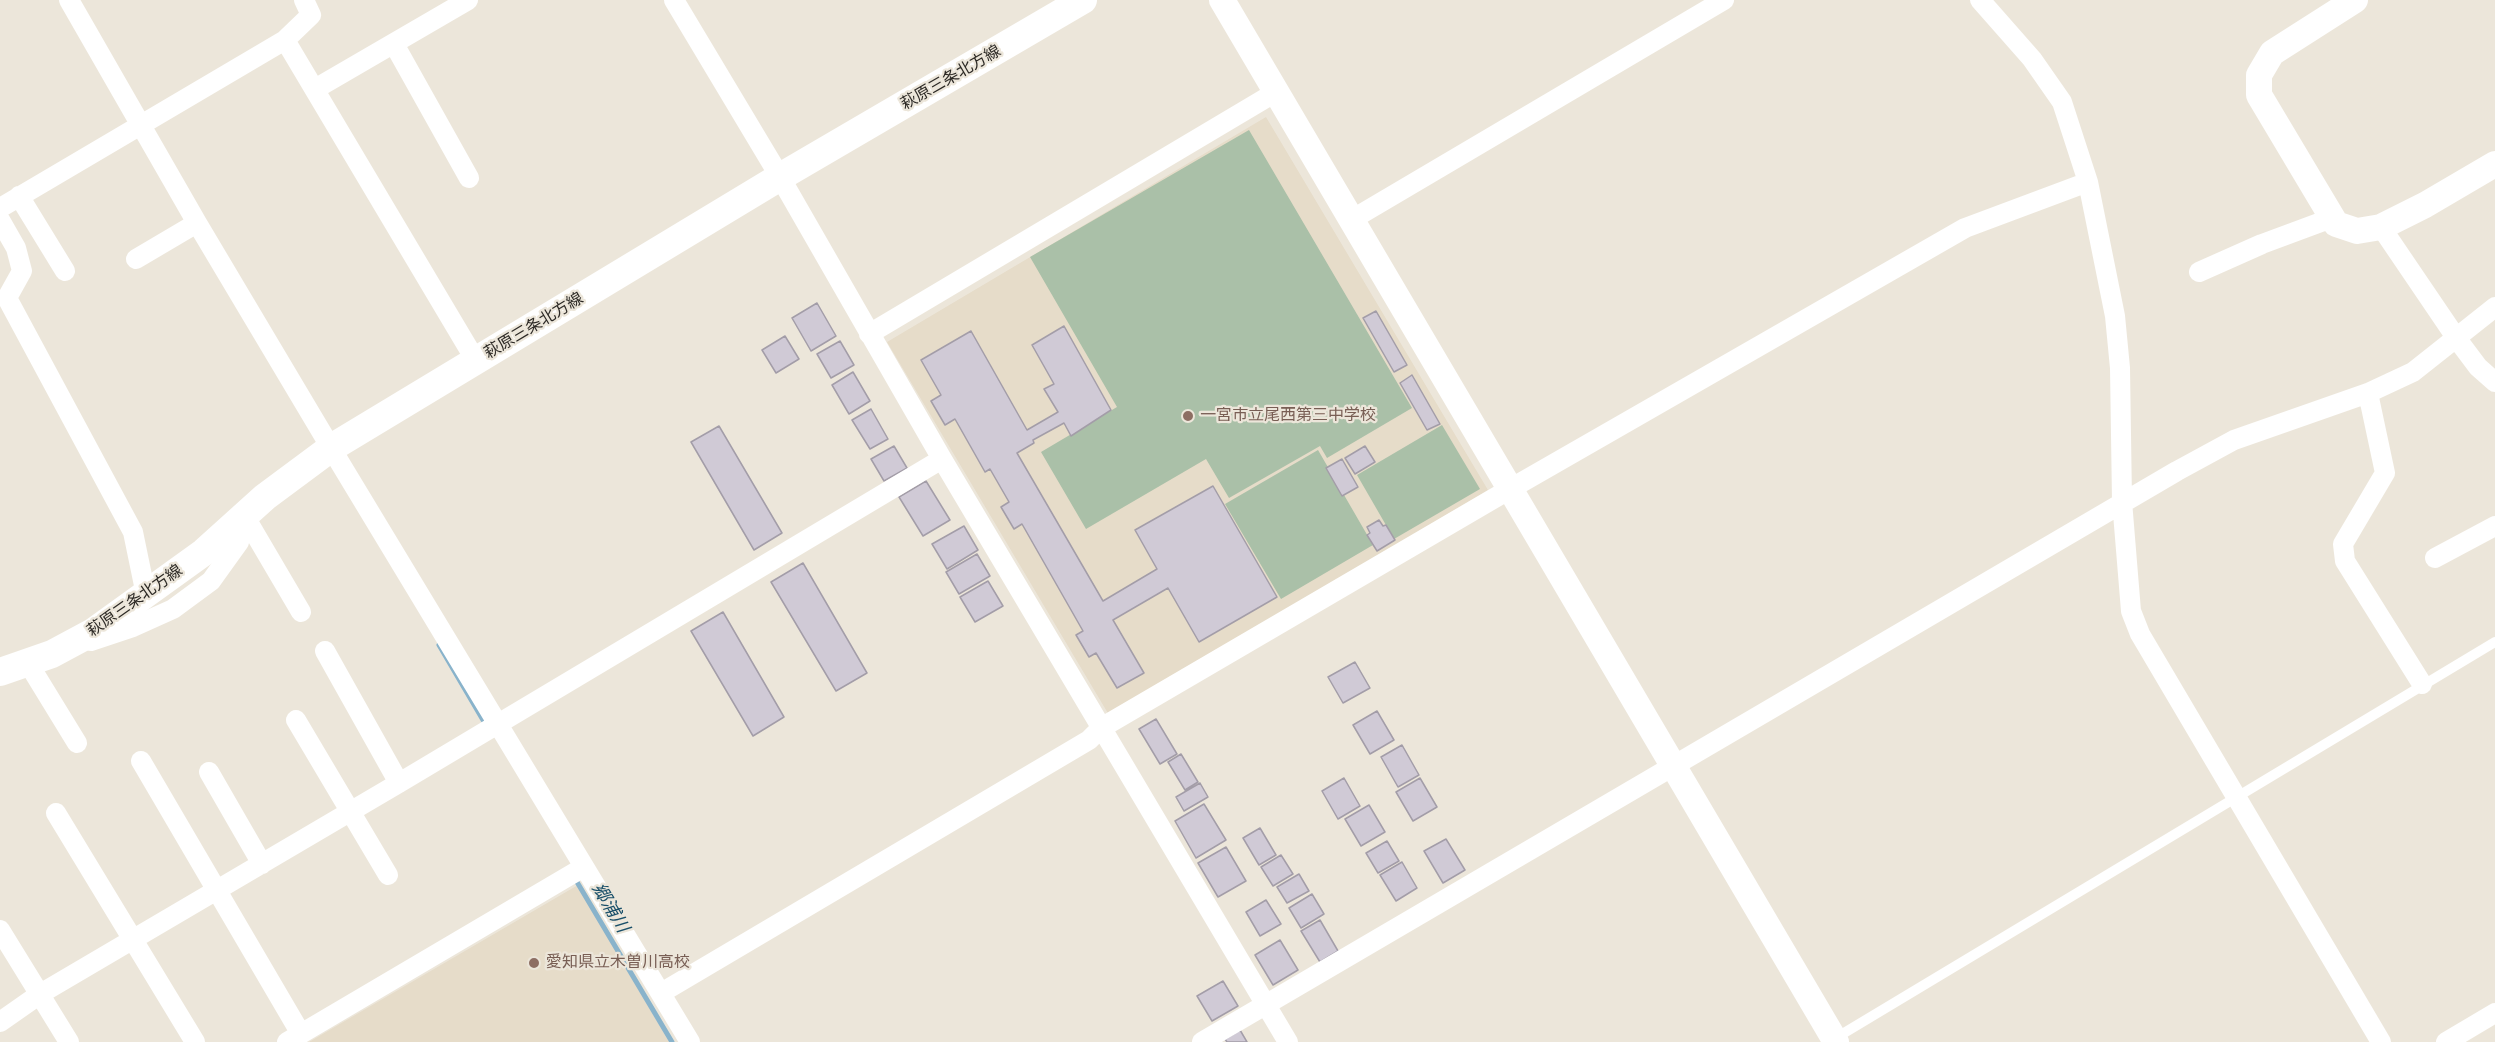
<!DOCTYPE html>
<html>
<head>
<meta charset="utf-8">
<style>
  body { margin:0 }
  canvas { display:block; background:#ece6da }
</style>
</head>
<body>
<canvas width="2495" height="1042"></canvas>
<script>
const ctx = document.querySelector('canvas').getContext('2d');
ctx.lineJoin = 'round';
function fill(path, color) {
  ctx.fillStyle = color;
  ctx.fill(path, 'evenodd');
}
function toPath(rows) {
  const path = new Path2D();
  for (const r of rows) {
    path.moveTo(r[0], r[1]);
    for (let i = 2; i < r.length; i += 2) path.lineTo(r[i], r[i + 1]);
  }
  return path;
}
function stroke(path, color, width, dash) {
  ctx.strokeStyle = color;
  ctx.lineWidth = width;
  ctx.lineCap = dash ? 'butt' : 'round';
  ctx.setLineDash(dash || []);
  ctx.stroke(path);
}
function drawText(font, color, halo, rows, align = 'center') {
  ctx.font = font + ' "Fira Sans","Noto Sans JP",sans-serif';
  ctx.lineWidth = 4.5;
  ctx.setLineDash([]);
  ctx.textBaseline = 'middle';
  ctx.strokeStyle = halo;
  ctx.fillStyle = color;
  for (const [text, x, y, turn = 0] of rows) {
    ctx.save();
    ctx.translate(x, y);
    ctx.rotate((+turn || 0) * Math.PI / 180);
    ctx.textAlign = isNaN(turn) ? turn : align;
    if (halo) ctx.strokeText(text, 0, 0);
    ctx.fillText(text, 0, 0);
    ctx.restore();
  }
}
const built = toPath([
  [1266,117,1488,490,1109,715,887,342],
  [578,885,669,1042,309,1042]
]);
const green = toPath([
  [1249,130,1412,408,1327,458,1320,446,1229,498,1206,459,1086,529,1041,452,1117,407,1030,257],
  [1442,425,1480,489,1394,539,1357,475],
  [1318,450,1373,545,1281,599,1225,504]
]);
const stream = toPath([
  [439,645,483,720],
  [577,882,672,1042]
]);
const building = toPath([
  [817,303,836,336,811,351,792,318,817,303],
  [1376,311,1407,365,1394,372,1363,318,1376,311],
  [1064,326,1111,410,1071,436,1064,423,1033,440,1034,443,1017,453,1103,601,1157,569,1135,530,1213,486,1277,597,1199,642,1168,588,1113,620,1144,673,1117,688,1096,653,1089,657,1076,635,1083,631,1022,524,1014,529,1001,507,1009,502,990,469,985,472,955,419,945,425,931,401,941,395,921,360,971,331,1027,430,1058,412,1044,389,1054,384,1032,345,1064,326],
  [785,336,799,359,776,373,762,350,785,336],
  [840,341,854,365,831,378,817,354,840,341],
  [853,372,870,401,849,414,832,385,853,372],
  [1412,375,1440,424,1427,430,1400,383,1412,375],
  [871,409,888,439,870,449,852,420,871,409],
  [719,426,782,533,754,550,691,442,719,426],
  [894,446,907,468,884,481,871,459,894,446],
  [1365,446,1375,462,1355,474,1345,458,1365,446],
  [1342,459,1358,487,1342,496,1326,468,1342,459],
  [926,481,950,520,923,536,899,497,926,481],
  [1379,520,1383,526,1386,525,1395,540,1377,551,1367,535,1370,533,1367,527,1379,520],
  [964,526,978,550,947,569,932,544,964,526],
  [977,554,990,576,959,594,946,572,977,554],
  [803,563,867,673,836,691,771,582,803,563],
  [988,581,1003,606,975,622,960,597,988,581],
  [723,612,784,717,753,736,691,631,723,612],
  [1355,662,1370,688,1343,703,1328,677,1355,662],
  [1377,711,1394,740,1370,754,1353,725,1377,711],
  [1156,719,1177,754,1160,764,1139,729,1156,719],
  [1402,745,1419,775,1398,787,1381,757,1402,745],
  [1181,754,1198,782,1185,790,1168,762,1181,754],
  [1344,778,1360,806,1338,819,1322,791,1344,778],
  [1420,778,1437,807,1413,821,1396,792,1420,778],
  [1200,783,1208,797,1184,811,1176,797,1200,783],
  [1204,804,1226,840,1196,858,1175,821,1204,804],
  [1369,805,1385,832,1361,846,1345,819,1369,805],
  [1260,828,1276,855,1259,865,1243,838,1260,828],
  [1446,839,1465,870,1443,883,1424,851,1446,839],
  [1387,841,1399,861,1378,873,1366,853,1387,841],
  [1226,847,1246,881,1218,897,1198,863,1226,847],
  [1281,855,1293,874,1273,886,1261,867,1281,855],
  [1402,862,1417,888,1396,901,1380,875,1402,862],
  [1299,874,1309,891,1287,903,1277,887,1299,874],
  [1312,894,1324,914,1301,928,1289,908,1312,894],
  [1266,900,1281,924,1260,936,1246,912,1266,900],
  [1320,920,1338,951,1320,962,1301,931,1320,920],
  [1280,940,1298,970,1273,985,1255,955,1280,940],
  [1223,981,1238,1006,1212,1021,1197,996,1223,981],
  [1240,1030,1247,1042,1227,1042,1225,1039,1240,1030]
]);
const service = toPath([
  [1834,1039,2495,642]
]);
const minor = toPath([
  [69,0,197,223,331,448,690,1042],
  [674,0,780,177,942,459,1288,1042],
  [1980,0,2032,59,2062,102,2088,182,2115,316,2120,368,2122,501,2131,611,2140,634,2381,1042],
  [285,40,311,15,304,0],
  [394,44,469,178],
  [315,89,468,0],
  [19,196,65,271],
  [0,208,285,40,476,361],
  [0,220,16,248,22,271,7,298,133,532,146,595],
  [1351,220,1724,0],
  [2381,227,2457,339,2478,367,2495,382],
  [136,259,197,223],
  [2199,272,2262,244,2332,218],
  [869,334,1276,92],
  [2368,393,2385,473,2343,544,2345,561,2422,684],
  [244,515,301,612],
  [2435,558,2495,526],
  [91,641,133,627,173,609,211,581,239,542,244,515],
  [325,651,399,783],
  [28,663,77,743],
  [296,720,388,875],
  [141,761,301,1034],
  [209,772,262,864],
  [56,813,195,1042],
  [0,930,69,1042],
  [661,993,1089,740,1101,728,1510,489,1965,228,2088,182],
  [0,1022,40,994,399,783,942,459],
  [287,1042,584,867],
  [1202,1042,2177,471,2234,440,2368,393,2413,372,2495,307],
  [2446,1042,2495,1013]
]);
const tertiary = toPath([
  [1222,0,1836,1042],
  [2355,0,2272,53,2259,75,2259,95,2336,224,2357,231,2381,227,2425,205,2495,164]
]);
const secondary = toPath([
  [0,672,52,654,93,632,204,552,265,497,331,448,780,177,1083,0]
]);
const markers = [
  [1188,416,6,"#8d6e63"],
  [534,963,6,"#8d6e63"]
];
const streetNames = [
  ["萩原三条北方線",951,78,-30],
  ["萩原三条北方線",534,326,-31],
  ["萩原三条北方線",135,601,-35]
];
const educationNames = [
  ["一宮市立尾西第三中学校",1200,416],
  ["愛知県立木曽川高校",546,963]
];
const waterNames = [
  ["郷浦川",610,908,59]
];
fill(built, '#e6dcc9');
fill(green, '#aac0a8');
stroke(stream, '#89b3cb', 5);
fill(building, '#d0cad6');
stroke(building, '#a39da8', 1.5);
stroke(service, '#fff', 10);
stroke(minor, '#fff', 20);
stroke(tertiary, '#fff', 26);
stroke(secondary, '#fff', 28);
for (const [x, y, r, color] of markers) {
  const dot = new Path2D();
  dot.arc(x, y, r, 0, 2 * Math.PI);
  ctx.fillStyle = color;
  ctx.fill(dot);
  stroke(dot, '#ece6da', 2);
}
drawText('16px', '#2c2925', '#ece6da', streetNames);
drawText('16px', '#785e54', '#ece6da', educationNames, 'left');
drawText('italic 18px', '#194f69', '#ece6da', waterNames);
</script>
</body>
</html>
